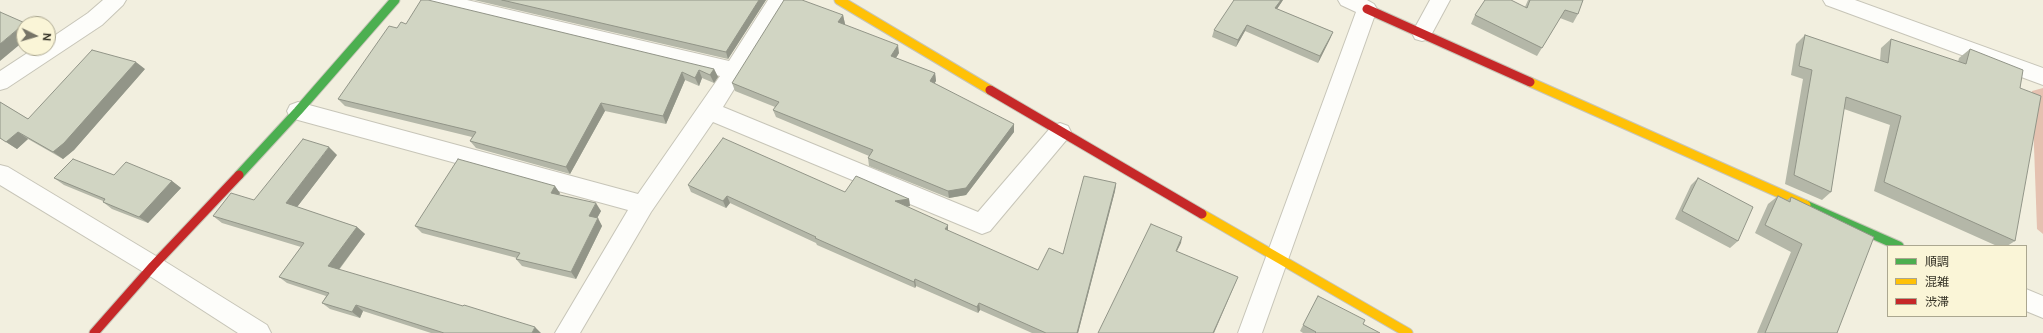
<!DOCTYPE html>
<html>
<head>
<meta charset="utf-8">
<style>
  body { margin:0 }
  #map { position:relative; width:2043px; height:333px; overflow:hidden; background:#f2efdf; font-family:"DM Sans","Noto Sans JP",sans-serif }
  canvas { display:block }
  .legend { position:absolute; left:1887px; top:245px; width:140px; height:72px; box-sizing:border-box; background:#faf5d7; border:1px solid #aba790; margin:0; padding:5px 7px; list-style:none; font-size:12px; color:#343226 }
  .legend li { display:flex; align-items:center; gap:8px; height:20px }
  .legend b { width:20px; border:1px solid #aba790 }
  .north { position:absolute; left:16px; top:16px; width:40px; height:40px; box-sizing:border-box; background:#faf5d7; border:1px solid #aba790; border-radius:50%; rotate:95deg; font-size:11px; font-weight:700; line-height:16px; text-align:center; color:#343226 }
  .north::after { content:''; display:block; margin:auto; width:14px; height:18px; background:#767467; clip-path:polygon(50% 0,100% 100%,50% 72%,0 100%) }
</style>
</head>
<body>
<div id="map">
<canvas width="2043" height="333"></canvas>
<ul class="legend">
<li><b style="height:5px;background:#4caf50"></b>順調</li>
<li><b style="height:5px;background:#ffc107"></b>混雑</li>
<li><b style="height:5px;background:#c62828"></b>渋滞</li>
</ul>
<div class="north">N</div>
</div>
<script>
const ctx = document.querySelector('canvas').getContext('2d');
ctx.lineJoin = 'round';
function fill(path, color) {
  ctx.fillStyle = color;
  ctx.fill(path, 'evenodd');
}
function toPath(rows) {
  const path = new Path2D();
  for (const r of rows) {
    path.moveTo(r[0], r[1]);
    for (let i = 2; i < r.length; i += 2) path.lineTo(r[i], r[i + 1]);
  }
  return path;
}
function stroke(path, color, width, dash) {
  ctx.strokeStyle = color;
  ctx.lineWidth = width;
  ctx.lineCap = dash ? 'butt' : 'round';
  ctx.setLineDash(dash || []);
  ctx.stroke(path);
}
const forest = toPath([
  [2043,88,2043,234,2037,229,2032,91]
]);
const street = toPath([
  [103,0,126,0,123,5,102,25,7,88,0,90,0,71,35,48,48,48,48,40,88,13,103,0],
  [424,0,467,0,729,61,768,0,789,0,723,107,978,212,1052,126,1060,123,1068,126,1071,132,1068,138,990,231,982,234,713,122,651,212,580,333,555,333,628,210,298,120,290,117,287,111,290,105,298,102,638,194,720,76,434,8,427,5,424,0],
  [1338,0,1367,0,1374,4,1377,9,1262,333,1238,333,1356,12,1341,5,1338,0],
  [1430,0,1450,0,1429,39,1422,41,1415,39,1412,33,1430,0],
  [1823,0,1855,0,2043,68,2043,85,1826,5,1823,0],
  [0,165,8,167,161,259,267,325,271,333,238,333,145,273,0,185,0,165],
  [2026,289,2043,296,2043,318,2026,311,2026,289]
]);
const fast = toPath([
  [239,175,298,111,395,0],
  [1806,205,1899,246]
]);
const slow = toPath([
  [839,0,990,90],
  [1530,82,1806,205],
  [1202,214,1408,333]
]);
const jam = toPath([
  [1367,9,1530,82],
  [990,90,1202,214],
  [94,333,153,266,239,175]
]);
const wall = toPath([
  [474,0,766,0,728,59],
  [1283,0,1277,9,1333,32,1330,39,1318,63,1245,31,1236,47,1212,37,1214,30],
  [1528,0,1583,0,1578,14,1573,23,1560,18,1537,56,1471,24,1475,15,1525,7],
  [843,15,845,24,844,25,899,53,896,58,935,73,936,81,934,83,1014,132,966,195,949,198,869,166,868,158,869,156,776,117,773,110,775,107,735,91,732,83],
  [397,28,714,69,718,77,714,83,702,78,699,86,685,80,666,124,605,111,570,174,476,148,470,141,472,137,345,106,338,99],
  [1805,35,1880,61,1881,48,1891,39,1958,62,1959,58,1970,49,2020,88,2015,241,2007,246,1997,246,1874,191,1890,125,1844,109,1831,192,1822,200,1785,184,1803,79,1791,75,1796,44],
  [145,69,74,150,63,159,28,139,17,149,0,138,0,102,28,119],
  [337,155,297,207,357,227,365,234,339,270,541,333,431,333,363,311,360,318,330,309,322,303,326,296,287,283,279,277,301,247,222,223,213,216,254,200],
  [114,175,172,181,181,188,148,223,112,209,103,202,103,201,64,185,54,178],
  [1698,178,1738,241,1730,248,1675,219,1691,185],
  [1116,183,1115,191,1078,333,1032,333,980,310,978,313,916,286,915,288,817,245,816,243,730,203,726,208,691,192,688,185,845,192,909,199,910,206,907,207,948,231,1038,270,1063,254],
  [560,193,559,195,601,211,597,218,602,226,576,279,522,266,516,259,517,258,422,233,415,226],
  [1778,196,1787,200,1791,197,1837,333,1757,333,1791,252,1755,233,1768,204],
  [1318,296,1363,324,1380,333,1303,333,1300,331]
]);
const shadedWall = toPath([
  [759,0,766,0,728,59,726,52],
  [1281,0,1283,0,1273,15,1275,8],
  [843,15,845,24,840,30,838,22],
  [24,24,24,41,0,61,0,44],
  [1247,25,1245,31,1236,47,1238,40],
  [1333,32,1330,39,1318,63,1320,56],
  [898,45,899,53,892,64,891,56],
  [136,62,145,69,74,150,63,159,53,152],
  [714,69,718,77,714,83,710,75],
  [699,70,702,78,699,86,695,78],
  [682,72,685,80,666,124,663,116],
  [935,73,936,81,931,89,930,81],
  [601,103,605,111,570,174,566,167],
  [1014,124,1014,132,966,195,949,198,948,191],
  [18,132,28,139,17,149,6,142],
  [329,147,337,155,294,211,286,203],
  [172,181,181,188,148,223,139,217],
  [1116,183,1115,191,1078,333,1077,333],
  [555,186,560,193,556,200,551,193],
  [727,196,730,203,726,208,723,201],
  [909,199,910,206,896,209,895,201],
  [596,203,601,211,594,224,589,216],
  [598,218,602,226,576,279,571,272],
  [948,225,948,232,945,229],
  [357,227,365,234,336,273,328,266],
  [1182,237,1181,243,1174,257,1176,251],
  [1238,277,1214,333,1213,333],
  [915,279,916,286,915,288,914,282],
  [979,303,980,310,978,313,977,307],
  [356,305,363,311,360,318,352,312],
  [535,327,541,333,532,333]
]);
const building = toPath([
  [421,0,428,0,714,69,710,75,699,70,695,78,682,72,663,116,601,103,566,167,470,141,476,132,338,99,389,26,397,28,401,22,406,24,421,0],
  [502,0,759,0,726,52,502,0],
  [784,0,802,0,843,15,838,22,898,45,891,56,935,73,930,81,1014,124,966,188,948,191,868,158,873,150,773,110,779,102,732,83,784,0],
  [1234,0,1281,0,1275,8,1333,32,1320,56,1247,25,1238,40,1214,30,1234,0],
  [1485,0,1511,0,1527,8,1530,0,1583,0,1578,14,1565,10,1542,48,1475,15,1485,0],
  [0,12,25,23,0,44,0,12],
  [1805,35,1888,63,1891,39,1966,64,1970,49,2023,70,2020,88,2041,96,2015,241,1884,182,1901,116,1846,97,1831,192,1794,175,1812,70,1799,66,1805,35],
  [92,50,136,62,64,143,53,152,18,132,6,142,0,138,0,102,28,119,92,50],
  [723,138,845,192,856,176,909,199,895,201,948,225,945,229,1038,270,1049,248,1063,254,1084,176,1116,183,1077,333,1046,333,979,303,977,307,915,279,914,282,815,238,816,237,727,196,723,201,688,185,723,138],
  [303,139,329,147,286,203,357,227,328,266,463,306,464,305,535,327,532,333,444,333,356,305,352,312,322,303,329,293,279,277,304,243,213,216,231,193,254,200,303,139],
  [73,159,114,175,126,162,172,181,139,217,103,202,105,199,54,178,73,159],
  [458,159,555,186,551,193,596,203,589,216,598,218,571,272,516,259,520,253,415,226,458,159],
  [1698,178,1753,207,1738,241,1682,211,1698,178],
  [1778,196,1790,202,1791,197,1874,237,1837,333,1765,333,1802,244,1765,225,1778,196],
  [1151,224,1182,237,1176,251,1238,277,1213,333,1098,333,1151,224],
  [1318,296,1365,320,1363,324,1380,333,1315,333,1316,332,1303,325,1318,296]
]);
fill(forest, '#e5c1b0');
stroke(street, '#c7c5b8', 2);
stroke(fast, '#c7c5b8', 11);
stroke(slow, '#c7c5b8', 11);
stroke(jam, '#c7c5b8', 11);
fill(street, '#fdfdfa');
stroke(fast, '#4caf50', 9);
stroke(slow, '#ffc107', 9);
stroke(jam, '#c62828', 9);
fill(wall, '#b4b7a8');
fill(shadedWall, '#929588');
fill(building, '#d1d5c3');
stroke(building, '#929588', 1);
</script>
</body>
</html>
